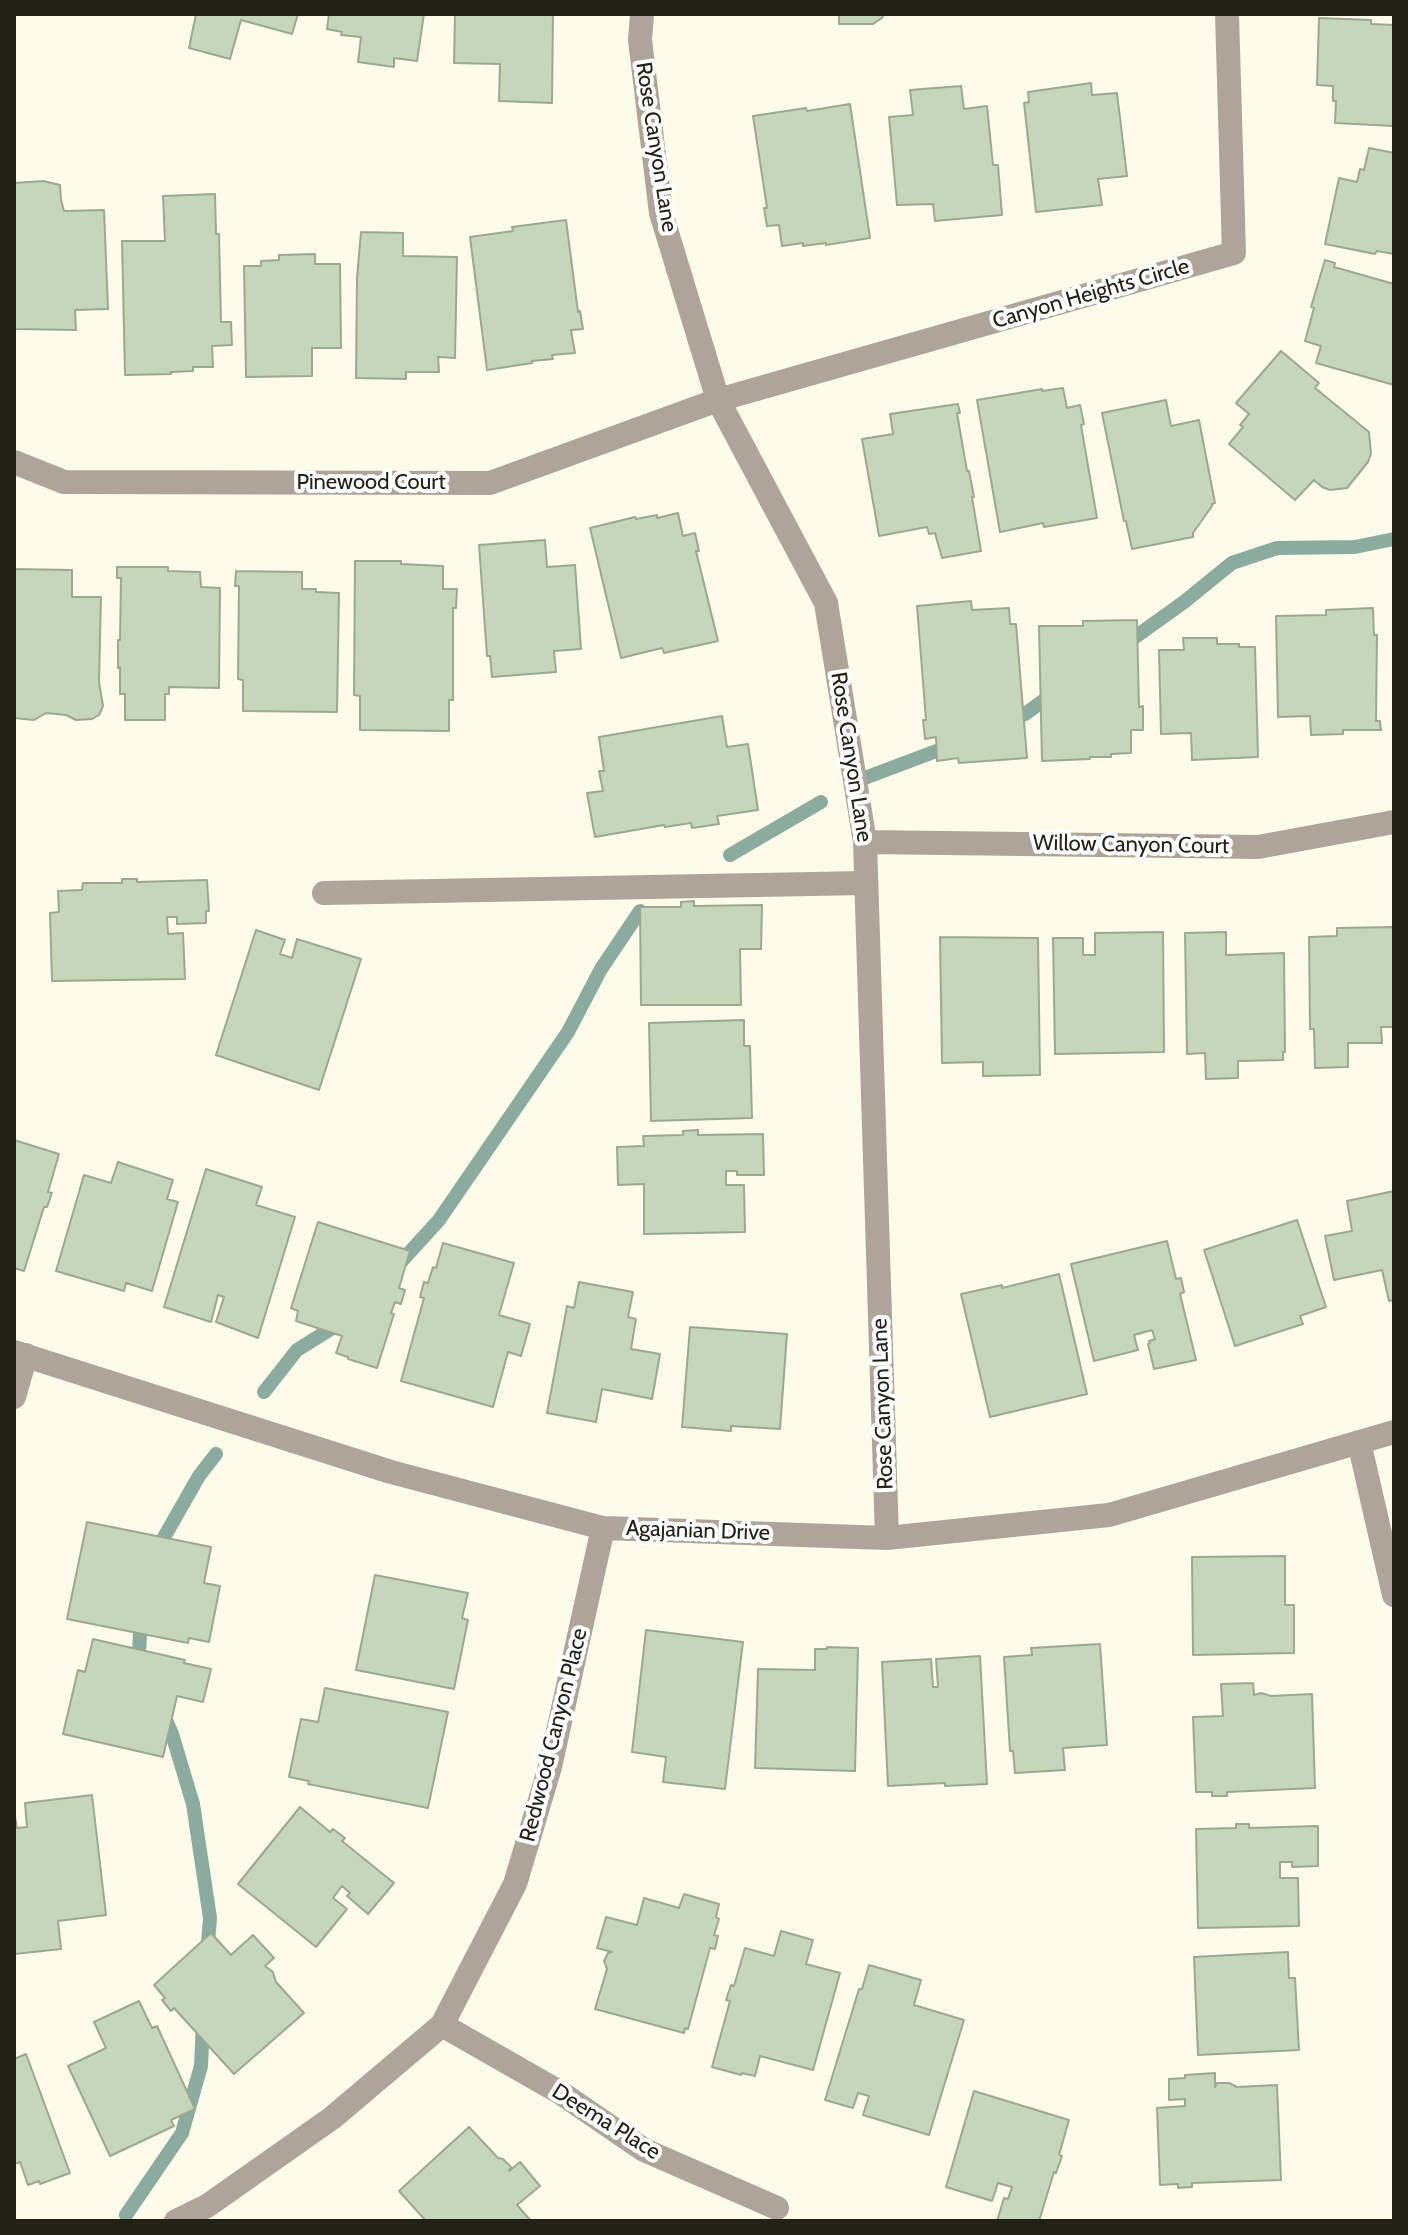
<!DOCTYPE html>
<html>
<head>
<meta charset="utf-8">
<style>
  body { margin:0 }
  #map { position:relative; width:1408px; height:2235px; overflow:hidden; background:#fffbea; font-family:Cabin,sans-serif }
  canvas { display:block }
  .frame { position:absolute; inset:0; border:16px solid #232116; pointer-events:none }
</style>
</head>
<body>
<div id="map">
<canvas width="1408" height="2235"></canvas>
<div class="frame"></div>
</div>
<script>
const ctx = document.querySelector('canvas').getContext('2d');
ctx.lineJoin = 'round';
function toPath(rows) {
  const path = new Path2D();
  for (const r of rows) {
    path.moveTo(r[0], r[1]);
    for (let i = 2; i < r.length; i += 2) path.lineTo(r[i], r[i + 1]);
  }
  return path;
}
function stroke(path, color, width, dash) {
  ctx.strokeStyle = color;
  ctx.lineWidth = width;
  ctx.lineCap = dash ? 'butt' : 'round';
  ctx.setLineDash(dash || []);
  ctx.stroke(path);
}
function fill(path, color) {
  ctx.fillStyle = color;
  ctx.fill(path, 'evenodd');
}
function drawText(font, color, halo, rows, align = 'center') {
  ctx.font = font + ' Cabin,sans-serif';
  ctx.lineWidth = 8;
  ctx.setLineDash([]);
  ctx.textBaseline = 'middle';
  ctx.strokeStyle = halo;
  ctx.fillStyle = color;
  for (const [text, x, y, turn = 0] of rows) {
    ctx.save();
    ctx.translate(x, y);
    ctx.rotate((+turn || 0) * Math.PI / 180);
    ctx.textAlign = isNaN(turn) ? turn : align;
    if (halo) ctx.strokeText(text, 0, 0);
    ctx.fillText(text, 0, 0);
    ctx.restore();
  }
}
const stream = toPath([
  [1124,645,1184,602,1232,563,1277,548,1355,547,1394,539],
  [1007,721,1025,714,1054,693],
  [862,779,955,744],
  [730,855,821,802],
  [399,1264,439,1220,568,1032,601,969,640,911],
  [264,1392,297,1350,342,1322],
  [155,1553,199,1476,216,1454],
  [141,1614,139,1653,143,1664],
  [163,1713,172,1734,193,1804,210,1918,207,1955],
  [126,2215,182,2133,201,2066,203,2023]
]);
const building = toPath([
  [196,14,298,14,292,34,241,20,230,59,189,48,196,14],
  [329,14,424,14,417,61,394,58,394,67,358,62,361,37,341,35,342,32,327,29,329,14],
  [455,14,553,14,552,103,499,101,500,64,454,63,455,14],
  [839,14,884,14,882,18,873,24,839,24,839,14],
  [1319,18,1371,20,1371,24,1394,25,1394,126,1335,123,1336,101,1333,101,1333,86,1317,85,1319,18],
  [1091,83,1092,95,1117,93,1127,176,1098,179,1102,205,1036,212,1024,103,1029,102,1028,92,1091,83],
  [961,86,964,109,987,106,993,165,998,165,1002,215,935,221,933,204,897,205,889,117,913,115,910,90,961,86],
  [850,104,870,238,826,245,826,243,803,246,803,243,782,246,779,225,767,226,764,208,767,208,753,116,806,108,807,111,850,104],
  [1369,148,1394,153,1394,254,1377,251,1375,254,1325,244,1339,178,1357,182,1360,169,1364,170,1369,148],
  [43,181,60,185,61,200,64,211,104,210,108,309,75,310,76,330,14,329,14,183,43,181],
  [215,194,216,234,219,234,221,322,231,322,232,345,212,346,213,367,193,367,193,371,171,372,171,374,125,375,122,241,165,241,163,196,215,194],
  [566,220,578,312,580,311,583,329,571,330,575,353,552,355,553,359,532,361,532,363,487,370,470,237,513,231,512,227,566,220],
  [361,232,403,233,403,256,457,257,455,358,438,357,439,372,406,372,406,379,356,378,357,278,361,232],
  [315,254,315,264,340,264,341,348,312,348,312,376,246,377,244,266,261,266,261,261,279,260,279,255,315,254],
  [1325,260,1335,263,1334,267,1394,284,1394,385,1316,363,1321,346,1305,341,1314,308,1311,307,1325,260],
  [1281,351,1319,383,1315,388,1369,432,1371,454,1368,462,1347,488,1330,490,1322,487,1314,480,1295,500,1229,444,1243,427,1240,425,1249,414,1236,403,1281,351],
  [1063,388,1067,408,1080,405,1084,424,1081,425,1097,518,1044,527,1043,523,1000,532,977,400,1042,389,1042,391,1063,388],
  [1166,400,1171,426,1199,420,1215,503,1212,504,1212,506,1193,533,1193,537,1132,549,1126,521,1124,521,1102,413,1166,400],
  [958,404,960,413,957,413,967,471,969,471,974,497,972,497,981,551,942,558,935,533,929,534,927,527,879,536,862,439,893,434,890,414,958,404],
  [678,513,683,536,695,533,699,551,696,551,718,641,664,653,662,648,621,658,590,528,635,517,636,519,657,515,657,518,678,513],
  [545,540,547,567,575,565,581,649,554,651,556,672,492,677,490,656,487,656,479,545,545,540],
  [355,561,401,561,401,564,443,566,443,589,457,589,456,608,453,608,453,700,449,700,449,731,360,730,360,696,354,695,355,561],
  [117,567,168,567,168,571,200,572,201,587,220,588,219,688,169,687,169,694,165,694,165,720,125,720,125,694,120,694,120,667,118,668,118,640,120,640,121,578,117,578,117,567],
  [14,569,72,570,72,597,101,597,99,682,103,706,99,715,92,719,76,720,66,715,46,713,34,720,14,718,14,569],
  [236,571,302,572,302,589,316,589,316,592,339,593,337,712,243,711,243,680,238,679,239,586,235,586,236,571],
  [971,601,972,610,1009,608,1010,624,1016,624,1027,758,959,763,958,758,937,761,936,737,925,739,923,720,926,720,917,606,971,601],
  [1373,608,1374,635,1377,635,1376,721,1380,721,1381,730,1343,730,1343,734,1311,735,1310,716,1278,717,1276,616,1326,615,1326,610,1373,608],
  [1137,620,1139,707,1143,706,1143,730,1131,730,1131,753,1111,754,1111,757,1090,757,1090,759,1042,761,1039,626,1083,626,1083,621,1137,620],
  [1183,638,1217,638,1217,644,1239,644,1239,647,1255,647,1258,757,1192,760,1191,733,1161,734,1159,650,1184,650,1183,638],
  [722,716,727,747,748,744,758,810,717,816,719,824,692,828,691,823,665,827,664,825,595,837,587,793,603,791,599,771,604,771,599,737,722,716],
  [122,879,137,879,137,882,207,880,209,911,206,911,206,923,177,924,177,917,167,917,168,934,183,933,185,979,52,981,50,913,59,912,58,891,82,890,83,883,122,883,122,879],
  [694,901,694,906,762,905,761,949,740,949,741,1005,641,1005,640,907,681,907,681,902,694,901],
  [1394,927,1394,1027,1381,1027,1382,1043,1348,1043,1348,1067,1315,1068,1314,1029,1310,1029,1309,937,1337,936,1337,928,1394,927],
  [256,930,285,940,280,954,292,958,297,939,361,959,319,1090,216,1055,256,930],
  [1163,932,1164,1052,1055,1054,1053,938,1083,938,1083,955,1095,955,1095,933,1163,932],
  [1226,932,1226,955,1284,953,1285,1052,1283,1052,1283,1060,1238,1061,1238,1078,1206,1079,1205,1053,1187,1054,1185,933,1226,932],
  [940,937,1038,938,1040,1075,983,1076,983,1062,942,1063,940,937],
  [744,1020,744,1046,750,1046,752,1118,651,1121,649,1023,744,1020],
  [698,1130,698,1135,763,1134,764,1175,737,1175,737,1171,726,1171,726,1185,744,1185,745,1232,644,1234,644,1184,618,1185,617,1147,644,1146,643,1136,683,1135,683,1131,698,1130],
  [14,1140,59,1154,48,1192,52,1193,47,1207,44,1207,24,1271,14,1268,14,1140],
  [118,1162,173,1180,167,1199,178,1202,152,1291,126,1283,124,1291,56,1271,84,1175,111,1183,118,1162],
  [206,1169,262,1187,256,1205,295,1217,258,1338,216,1322,224,1297,218,1295,211,1322,164,1307,206,1169],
  [1394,1191,1394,1300,1389,1301,1382,1270,1334,1280,1325,1236,1352,1231,1347,1201,1394,1191],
  [1297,1220,1326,1307,1300,1316,1303,1324,1235,1346,1204,1250,1297,1220],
  [318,1222,410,1251,399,1288,405,1290,401,1304,395,1302,391,1313,394,1314,377,1368,348,1359,348,1357,336,1353,342,1336,296,1321,298,1311,291,1308,318,1222],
  [1167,1241,1176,1279,1181,1278,1184,1292,1180,1294,1196,1360,1154,1369,1148,1344,1150,1343,1149,1341,1155,1339,1152,1330,1134,1335,1138,1350,1094,1361,1071,1264,1167,1241],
  [443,1243,514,1263,499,1315,530,1324,521,1356,508,1352,493,1407,401,1381,424,1298,420,1297,424,1282,428,1283,433,1267,436,1268,443,1243],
  [1059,1274,1087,1394,990,1417,961,1294,1002,1285,1002,1288,1059,1274],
  [579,1282,633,1292,628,1317,636,1319,631,1349,660,1354,652,1399,602,1389,596,1422,547,1413,567,1306,574,1308,579,1282],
  [690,1327,787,1334,780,1429,731,1426,731,1431,682,1427,690,1327],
  [87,1522,211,1547,204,1583,220,1586,209,1642,189,1638,188,1643,67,1619,87,1522],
  [1285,1556,1285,1605,1294,1605,1294,1653,1193,1655,1192,1557,1285,1556],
  [375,1575,468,1593,462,1618,468,1620,454,1689,356,1670,375,1575],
  [646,1630,743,1642,725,1789,663,1782,666,1757,632,1752,646,1630],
  [93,1639,185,1660,184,1663,211,1669,203,1702,177,1696,163,1757,63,1734,78,1670,85,1672,93,1639],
  [1100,1644,1107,1745,1063,1748,1065,1770,1015,1773,1013,1751,1010,1751,1004,1657,1032,1655,1031,1648,1100,1644],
  [827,1647,858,1648,855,1771,755,1768,758,1669,815,1670,815,1649,827,1649,827,1647],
  [980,1656,987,1784,945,1786,945,1783,888,1786,882,1662,931,1659,933,1687,938,1687,936,1659,980,1656],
  [1253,1683,1254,1695,1261,1693,1271,1696,1312,1694,1315,1788,1227,1792,1227,1796,1212,1796,1212,1792,1196,1792,1193,1717,1223,1716,1221,1684,1253,1683],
  [325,1688,448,1712,428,1808,308,1784,309,1781,289,1777,301,1719,318,1722,325,1688],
  [92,1795,106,1915,58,1921,61,1949,15,1954,14,1811,17,1828,27,1827,25,1803,92,1795],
  [300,1807,330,1832,333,1829,345,1838,342,1841,394,1883,368,1914,347,1896,350,1893,342,1886,333,1898,347,1909,316,1947,238,1884,300,1807],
  [1236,1824,1249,1824,1249,1828,1318,1826,1318,1866,1292,1867,1292,1862,1280,1862,1280,1878,1298,1878,1299,1926,1198,1928,1196,1829,1236,1828,1236,1824],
  [684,1894,719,1904,716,1917,719,1919,714,1935,718,1936,715,1949,710,1948,688,2029,685,2028,684,2033,595,2009,607,1969,604,1961,608,1953,612,1952,597,1948,606,1917,637,1925,644,1898,679,1908,684,1894],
  [781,1931,813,1940,806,1964,840,1973,813,2070,760,2056,755,2076,742,2073,741,2075,712,2067,730,2001,726,2000,731,1985,734,1986,745,1948,774,1956,781,1931],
  [211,1933,231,1955,253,1935,274,1958,265,1966,273,1972,276,1982,304,2013,234,2074,174,2008,171,2011,162,2000,165,1998,154,1985,211,1933],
  [1288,1952,1289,1978,1295,1978,1299,2050,1198,2055,1194,1957,1288,1952],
  [869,1965,921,1980,914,2005,964,2020,929,2135,863,2115,869,2096,858,2093,853,2108,825,2100,859,1989,862,1989,869,1965],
  [139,2001,152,2028,157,2026,195,2109,171,2120,174,2126,110,2156,68,2066,106,2048,94,2022,139,2001],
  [26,2054,70,2173,40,2184,39,2181,28,2185,20,2162,14,2164,14,2059,26,2054],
  [1215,2073,1215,2087,1217,2083,1229,2083,1237,2087,1277,2085,1281,2180,1192,2183,1192,2187,1178,2188,1178,2184,1160,2185,1157,2108,1185,2106,1185,2099,1169,2100,1169,2079,1185,2078,1185,2075,1215,2073],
  [974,2091,1069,2120,1059,2155,1062,2156,1056,2173,1054,2172,1039,2221,997,2221,1004,2198,1008,2199,1012,2187,998,2183,992,2201,946,2187,974,2091],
  [469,2127,498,2158,503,2159,511,2167,509,2171,520,2162,540,2186,517,2205,531,2221,426,2221,399,2191,469,2127]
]);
const lane = toPath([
  [324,893,866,883]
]);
const street = toPath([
  [642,14,640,40,661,213,718,400,826,603,865,842,887,1538],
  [14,462,64,482,490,483,718,400,1234,253,1227,14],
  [865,842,1258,847,1394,822],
  [14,1352,391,1472,603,1528,887,1538,1109,1515,1394,1432],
  [14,1397,26,1355],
  [1359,1442,1394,1595],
  [442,2025,561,2093,644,2150,777,2208],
  [176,2221,207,2206,332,2118,442,2025,515,1884,550,1767,603,1528]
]);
const streetNames = [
  ["Rose Canyon Lane",656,147,81],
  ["Canyon Heights Circle",1091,294,-16],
  ["Pinewood Court",371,483],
  ["Rose Canyon Lane",851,757,81],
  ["Willow Canyon Court",1131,845,1],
  ["Rose Canyon Lane",883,1404,-92],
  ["Agajanian Drive",698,1531,2],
  ["Redwood Canyon Place",554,1735,-76],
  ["Deema Place",606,2122,32]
];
stroke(stream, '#8bab9e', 14);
fill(building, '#c5d6ba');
stroke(building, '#9aa990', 2);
stroke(lane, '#afa49a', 24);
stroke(street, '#afa49a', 24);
drawText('22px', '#232116', '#fff', streetNames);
</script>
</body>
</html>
